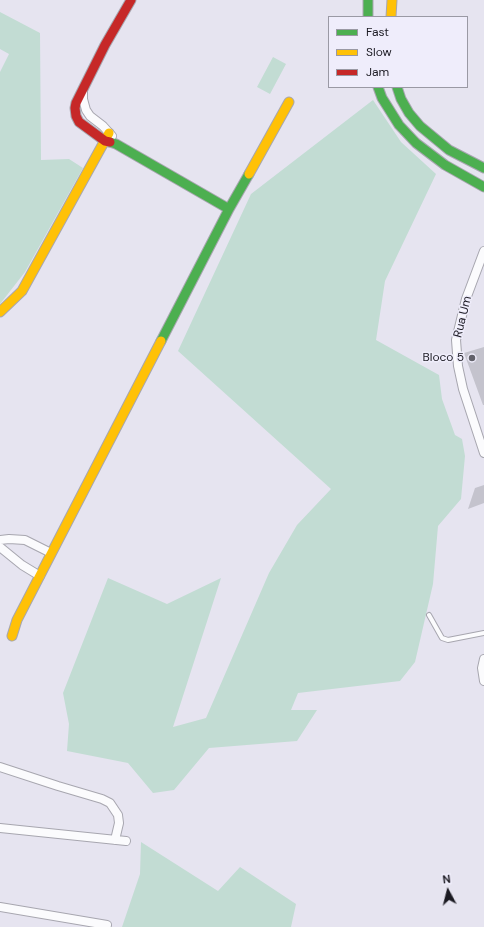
<!DOCTYPE html>
<html>
<head>
<meta charset="utf-8">
<style>
  body { margin:0 }
  #map { position:relative; width:484px; height:927px; overflow:hidden; background:#e6e4f0; font-family:"DM Sans",sans-serif }
  canvas { display:block }
  .legend { position:absolute; left:328px; top:16px; width:140px; height:72px; box-sizing:border-box; background:#efedfb; border:1px solid #9a99a4; margin:0; padding:5px 7px; list-style:none; font-size:12px; color:#1b1a22 }
  .legend li { display:flex; align-items:center; gap:8px; height:20px }
  .legend b { width:20px; border:1px solid #9a99a4 }
  .north { position:absolute; left:428px; top:871px; width:40px; height:40px; -webkit-text-stroke:3px #efedfb; paint-order:stroke; rotate:353deg; font-size:11px; font-weight:700; line-height:16px; text-align:center; color:#1b1a22 }
  .north::after { content:''; display:block; margin:auto; width:14px; height:18px; background:#1b1a22; clip-path:polygon(50% 0,100% 100%,50% 72%,0 100%) }
</style>
</head>
<body>
<div id="map">
<canvas width="484" height="927"></canvas>
<ul class="legend">
<li><b style="height:5px;background:#4caf50"></b>Fast</li>
<li><b style="height:5px;background:#ffc107"></b>Slow</li>
<li><b style="height:5px;background:#c62828"></b>Jam</li>
</ul>
<div class="north">N</div>
</div>
<script>
const ctx = document.querySelector('canvas').getContext('2d');
ctx.lineJoin = 'round';
function fill(path, color) {
  ctx.fillStyle = color;
  ctx.fill(path, 'evenodd');
}
function toPath(rows) {
  const path = new Path2D();
  for (const r of rows) {
    path.moveTo(r[0], r[1]);
    for (let i = 2; i < r.length; i += 2) path.lineTo(r[i], r[i + 1]);
  }
  return path;
}
function stroke(path, color, width, dash) {
  ctx.strokeStyle = color;
  ctx.lineWidth = width;
  ctx.lineCap = dash ? 'butt' : 'round';
  ctx.setLineDash(dash || []);
  ctx.stroke(path);
}
function drawText(font, color, halo, rows, align = 'center') {
  ctx.font = font + ' "DM Sans",sans-serif';
  ctx.lineWidth = 3;
  ctx.setLineDash([]);
  ctx.textBaseline = 'middle';
  ctx.strokeStyle = halo;
  ctx.fillStyle = color;
  for (const [text, x, y, turn = 0] of rows) {
    ctx.save();
    ctx.translate(x, y);
    ctx.rotate((+turn || 0) * Math.PI / 180);
    ctx.textAlign = isNaN(turn) ? turn : align;
    if (halo) ctx.strokeText(text, 0, 0);
    ctx.fillText(text, 0, 0);
    ctx.restore();
  }
}
const green = toPath([
  [0,12,40,33,41,160,69,159,83,168,25,272,0,304,0,72,9,54,0,49],
  [273,57,286,64,270,94,257,87],
  [373,100,401,142,436,174,385,281,376,340,439,375,442,399,455,435,462,439,465,456,461,499,438,526,433,584,415,662,400,681,298,693,291,710,317,710,297,741,209,748,174,790,153,793,128,763,67,751,69,724,63,693,108,578,167,604,221,578,173,727,206,718,269,573,297,525,331,489,178,351,251,194],
  [141,842,218,891,240,867,296,904,291,927,122,927,140,874]
]);
const building = toPath([
  [484,347,484,405,483,405,464,353],
  [484,485,484,503,468,509,475,488]
]);
const lane = toPath([
  [429,615,442,638,448,640,484,633]
]);
const street = toPath([
  [83,91,83,99,86,110,90,116,103,126,112,136],
  [484,251,466,299,456,340,458,366,463,389,484,453],
  [0,540,9,539,25,540,51,553],
  [0,547,22,565,40,576],
  [484,659,482,668,484,681],
  [0,767,58,786,102,799,110,803,118,815,119,823,115,840],
  [0,828,126,841],
  [0,907,107,925]
]);
const fast = toPath([
  [368,0,368,17],
  [378,87,382,98,399,125,416,143,445,165,484,187],
  [397,87,401,99,409,113,420,126,449,150,484,168],
  [110,142,116,144,229,209],
  [161,341,229,209,249,174]
]);
const slow = toPath([
  [391,17,392,0],
  [249,174,289,102],
  [0,312,22,291,109,133],
  [12,636,17,620,161,341]
]);
const jam = toPath([
  [110,142,105,141,79,122,76,116,75,108,76,103,105,45,131,0]
]);
const markers = [
  [472,358,4,"#62616a"]
];
const streetNames = [
  ["Rua Um",463,317,-76]
];
const poiNames = [
  ["Bloco 5",464,358]
];
fill(green, '#c2dcd3');
fill(building, '#c4c3cd');
stroke(lane, '#a7a6af', 6);
stroke(street, '#a7a6af', 10);
stroke(fast, '#a7a6af', 11);
stroke(slow, '#a7a6af', 11);
stroke(jam, '#a7a6af', 11);
stroke(lane, '#fbfbfd', 4);
stroke(street, '#fbfbfd', 8);
stroke(fast, '#4caf50', 9);
stroke(slow, '#ffc107', 9);
stroke(jam, '#c62828', 9);
for (const [x, y, r, color] of markers) {
  const dot = new Path2D();
  dot.arc(x, y, r, 0, 2 * Math.PI);
  ctx.fillStyle = color;
  ctx.fill(dot);
  stroke(dot, '#efedfb', 1.5);
}
drawText('12px', '#1b1a22', '#efedfb', streetNames);
drawText('12px', '#1b1a22', '#efedfb', poiNames, 'right');
</script>
</body>
</html>
